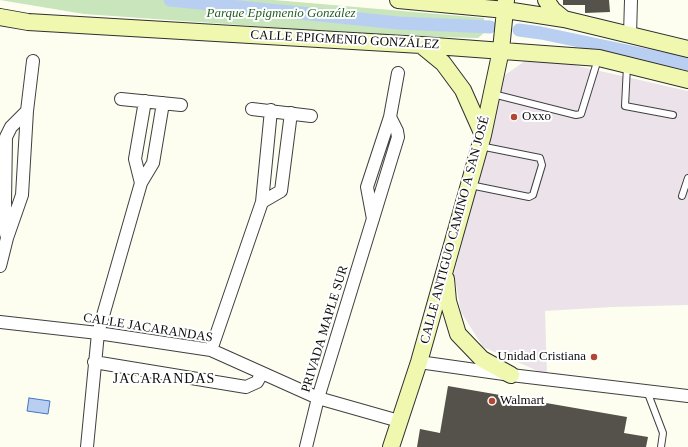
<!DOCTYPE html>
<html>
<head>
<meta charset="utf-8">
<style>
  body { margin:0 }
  canvas { display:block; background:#fdfeef }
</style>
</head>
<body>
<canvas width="688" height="447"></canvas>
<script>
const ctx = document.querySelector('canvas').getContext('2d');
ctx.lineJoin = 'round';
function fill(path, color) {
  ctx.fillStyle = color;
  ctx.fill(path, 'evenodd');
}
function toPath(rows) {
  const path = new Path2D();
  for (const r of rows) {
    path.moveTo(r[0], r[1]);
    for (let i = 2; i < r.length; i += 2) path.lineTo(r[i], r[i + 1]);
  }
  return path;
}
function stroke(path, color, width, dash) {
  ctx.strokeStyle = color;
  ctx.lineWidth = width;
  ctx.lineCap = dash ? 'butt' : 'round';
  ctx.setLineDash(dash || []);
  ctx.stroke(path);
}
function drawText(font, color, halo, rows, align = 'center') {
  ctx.font = font + ' "Times New Roman",serif';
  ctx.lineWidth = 4;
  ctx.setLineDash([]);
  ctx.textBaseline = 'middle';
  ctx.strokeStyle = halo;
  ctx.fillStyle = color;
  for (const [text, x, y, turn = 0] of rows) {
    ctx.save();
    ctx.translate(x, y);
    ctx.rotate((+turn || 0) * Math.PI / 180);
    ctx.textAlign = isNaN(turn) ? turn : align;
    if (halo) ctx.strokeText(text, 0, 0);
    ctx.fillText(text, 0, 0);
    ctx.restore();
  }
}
const industrial = toPath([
  [525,61,569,64,688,91,688,305,611,307,545,311,547,375,483,347,461,312,454,274,498,95,505,75]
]);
const green = toPath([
  [0,0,274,0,484,18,484,33,478,38,397,36,84,14]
]);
const water = toPath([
  [29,398,50,401,48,414,27,411,29,398]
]);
const canal = toPath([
  [170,0,399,23,490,27],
  [519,30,541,33,688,64]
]);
const building = toPath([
  [563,0,609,0,610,12,585,13,585,5,563,5],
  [448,386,627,417,624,433,648,437,646,447,417,447,420,429,440,433]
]);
const lane = toPath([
  [627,66,625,106,673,115],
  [493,94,576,115,581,114,598,59],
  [470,185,529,197,533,195,542,165,540,158,480,146],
  [682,196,688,178],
  [647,391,663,433,661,447]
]);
const street = toPath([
  [630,35,631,0],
  [121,99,181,105],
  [252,109,311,116],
  [141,183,135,159,145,101],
  [262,202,281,191,291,113],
  [373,219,367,187,390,117,398,73],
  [6,234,5,202,6,137,11,127,27,111],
  [0,266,7,238,22,195,27,111,33,61],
  [0,322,98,333,211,350,318,398,399,421],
  [211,350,262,202,271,110],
  [94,362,246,387,257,382,262,373],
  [419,362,511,375,688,396],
  [87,447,98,333,141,183,153,163,163,103],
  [306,447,318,398,398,137,397,131,390,117]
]);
const secondary = toPath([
  [398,0,506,10,564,19,688,49],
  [546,0,553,10,564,19],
  [0,17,28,22,421,45,599,58,688,80],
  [421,45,443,63,463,90,483,135],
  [446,279,448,301,458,334,482,359,511,375],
  [391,447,419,362,483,135,501,50,506,0]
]);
const markers = [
  [514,117,4,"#b14732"],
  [594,357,4,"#b14732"],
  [492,401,4,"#b14732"]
];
const parkNames = [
  ["Parque Epigmenio González",281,14]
];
const streetNames = [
  ["CALLE EPIGMENIO GONZÁLEZ",345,40,3],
  ["CALLE ANTIGUO CAMINO A SAN JOSÉ",455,230,-75],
  ["CALLE JACARANDAS",148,328,9],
  ["PRIVADA MAPLE SUR",325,329,-73]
];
const poiNames = [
  ["Oxxo",522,117],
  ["Unidad Cristiana",586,357,"right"],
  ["Walmart",500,401]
];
const neighbourhoodNames = [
  ["JACARANDAS",164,379]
];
fill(industrial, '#ebe2ea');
fill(green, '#c8e5bc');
fill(water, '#b8cff1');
stroke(water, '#4675c1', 1);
stroke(canal, '#b8cff1', 13);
fill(building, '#55514b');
stroke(lane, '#404040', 8);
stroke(street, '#404040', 14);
stroke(secondary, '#2f2f2f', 18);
stroke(lane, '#fff', 6);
stroke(street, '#fff', 12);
stroke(secondary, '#f0f8b0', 16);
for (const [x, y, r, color] of markers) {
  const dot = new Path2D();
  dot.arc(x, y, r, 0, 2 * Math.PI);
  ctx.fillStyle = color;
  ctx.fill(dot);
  stroke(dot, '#fff', 1.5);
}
drawText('italic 13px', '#235f24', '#fff', parkNames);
drawText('13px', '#0d0d0d', '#fff', streetNames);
drawText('13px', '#0d0d0d', '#fff', poiNames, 'left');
ctx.letterSpacing = '1px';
drawText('14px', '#0d0d0d', '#fff', neighbourhoodNames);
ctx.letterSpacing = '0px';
</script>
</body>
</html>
